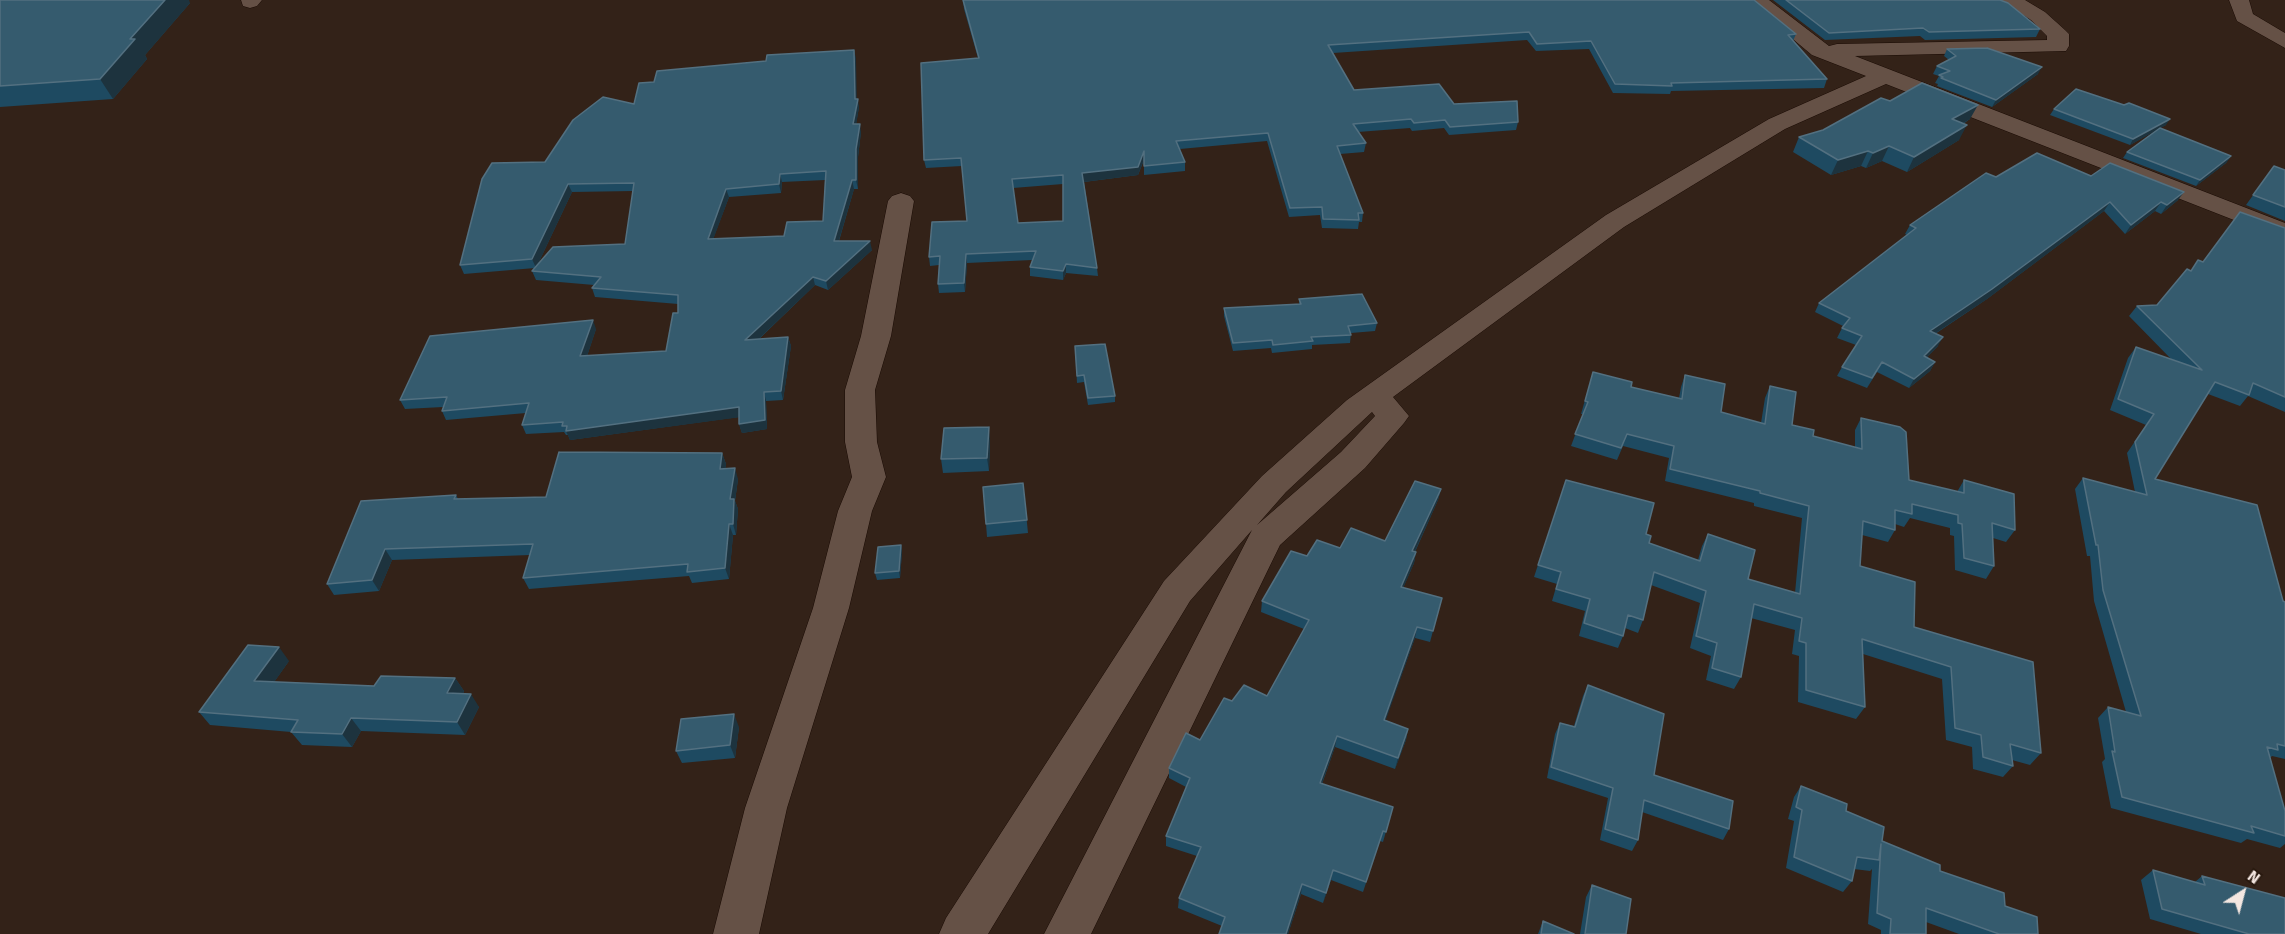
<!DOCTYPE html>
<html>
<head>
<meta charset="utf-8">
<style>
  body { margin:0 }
  #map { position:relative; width:2285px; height:934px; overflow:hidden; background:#332218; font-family:"Fira Sans",sans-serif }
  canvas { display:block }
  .north { position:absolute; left:2213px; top:862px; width:60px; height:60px; -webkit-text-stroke:4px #29190f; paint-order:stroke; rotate:36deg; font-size:16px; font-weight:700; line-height:24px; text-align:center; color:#f3e6e0 }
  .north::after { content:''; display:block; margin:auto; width:21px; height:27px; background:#f3e6e0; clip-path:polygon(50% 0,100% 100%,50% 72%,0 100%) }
</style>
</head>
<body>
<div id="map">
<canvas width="2285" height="934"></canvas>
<div class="north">N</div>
</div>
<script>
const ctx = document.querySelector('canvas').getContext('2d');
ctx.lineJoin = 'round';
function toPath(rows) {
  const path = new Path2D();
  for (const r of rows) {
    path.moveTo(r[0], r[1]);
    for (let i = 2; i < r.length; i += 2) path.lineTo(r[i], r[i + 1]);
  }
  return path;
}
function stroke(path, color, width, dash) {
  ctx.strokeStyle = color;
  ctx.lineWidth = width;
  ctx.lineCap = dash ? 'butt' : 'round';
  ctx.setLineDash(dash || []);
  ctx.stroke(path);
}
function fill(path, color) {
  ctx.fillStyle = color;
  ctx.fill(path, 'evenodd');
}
const minor = toPath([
  [241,0,262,0,257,6,250,8,243,6,241,0],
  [1746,0,1769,0,1829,46,1837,44,2047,40,2047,36,2031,20,2000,0,2025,0,2045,12,2065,30,2069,34,2069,46,2066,51,1855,56,2285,223,2285,240,1886,84,1785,129,1624,227,1393,397,1409,416,1404,423,1365,468,1280,545,1091,934,1044,934,1252,530,1190,601,988,934,939,934,946,918,1164,581,1262,476,1347,400,1606,215,1769,119,1866,76,1812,55,1746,0],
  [1372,412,1375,416,1341,452,1257,525,1286,492,1372,412],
  [2229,0,2249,0,2253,14,2285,33,2285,48,2237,21,2229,0],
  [901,193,910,196,914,201,891,336,875,390,877,442,886,477,872,511,849,608,787,808,759,934,713,934,745,808,813,608,838,511,852,477,845,442,845,390,861,336,888,201,892,196,901,193]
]);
const wall = toPath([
  [0,0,190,3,145,55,147,59,113,99,0,107],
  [963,0,1796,34,1793,41,1827,79,1824,88,1671,91,1670,94,1613,93,1589,49,1536,51,1527,40,1333,53,1354,90,1454,104,1518,122,1516,130,1449,135,1444,128,1412,131,1410,128,1358,132,1366,143,1364,152,1340,154,1363,213,1362,222,1359,222,1358,229,1322,228,1320,215,1289,217,1267,141,1180,149,1185,162,1185,171,1144,175,1144,160,1138,175,1084,182,1097,268,1098,276,1066,273,1063,280,1030,276,1030,267,1032,260,967,263,965,292,939,293,938,284,939,265,930,266,929,257,967,221,962,166,926,168,924,160,978,58,964,9],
  [1063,184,1063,221,1018,223,1013,188],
  [1773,0,2000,0,2040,29,2036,37,1925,40,1920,36,1825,40],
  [1947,49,2038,74,1992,107,1937,86,1938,84,1935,83,1939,76,1933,74,1937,66,1949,60,1944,56],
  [856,58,856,99,859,107,856,124,861,132,858,157,858,189,854,189,839,241,872,250,828,290,815,285,758,340,788,337,791,346,783,400,766,401,767,429,742,433,739,424,739,417,570,440,568,435,566,435,564,432,526,434,522,425,526,413,446,420,442,411,443,407,405,409,400,400,596,329,587,356,666,351,678,313,678,304,595,297,592,288,594,285,536,280,532,271,535,268,464,274,460,265,545,162,634,104,654,82],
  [825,180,823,221,784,236,713,239,729,197,781,193,782,182],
  [633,191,625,244,537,266,572,192],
  [1890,101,1970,119,1963,124,1959,140,1907,172,1882,161,1866,168,1861,166,1831,175,1793,152,1799,137,1823,130],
  [2054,109,2166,125,2160,128,2231,156,2226,163,2196,186,2123,158,2127,152,2156,130,2130,145,2050,115],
  [2274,166,2285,170,2285,221,2246,205],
  [2091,176,2178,200,2161,214,2155,211,2125,234,2104,211,1987,299,1935,334,1938,346,1927,357,1935,362,1930,371,1909,388,1877,372,1867,388,1837,376,1842,367,1856,345,1837,338,1843,326,1815,312,1819,303,1907,235,1905,234,1910,225,1996,177],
  [2285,228,2285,412,2248,396,2240,406,2208,394,2155,479,2283,601,2285,602,2285,759,2272,756,2270,758,2285,811,2285,844,2280,848,2247,839,2241,843,2111,808,2102,762,2105,759,2098,718,2108,707,2126,712,2094,601,2090,556,2087,556,2075,489,2083,478,2135,492,2127,453,2146,425,2110,410,2128,358,2136,347,2172,360,2129,316,2137,306,2157,305,2191,271,2203,262],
  [1299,299,1377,323,1375,331,1351,333,1350,343,1312,345,1312,349,1272,353,1271,348,1233,351,1224,316,1224,308,1299,304],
  [1075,346,1115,396,1115,402,1088,405,1084,382,1077,383],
  [1593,372,1631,387,1679,398,1681,387,1685,375,1721,412,1761,423,1765,398,1770,386,1792,425,1813,436,1855,447,1855,430,1861,418,1909,480,1957,492,1964,480,2015,530,2006,542,1993,538,1994,566,1986,579,1955,570,1954,536,1950,535,1950,528,1910,518,1904,527,1895,524,1895,530,1888,542,1862,535,1860,566,1914,627,2041,753,2030,765,2012,760,2013,766,2003,777,1973,769,1972,747,1946,740,1942,679,1863,654,1865,707,1856,719,1798,702,1799,656,1792,654,1795,630,1751,618,1741,677,1734,689,1706,680,1711,656,1690,648,1700,603,1651,585,1643,620,1638,633,1625,628,1623,636,1618,648,1579,636,1585,611,1552,601,1557,584,1534,577,1566,480,1646,534,1649,543,1698,560,1702,546,1708,534,1748,579,1795,593,1802,518,1754,506,1754,503,1665,481,1669,458,1623,446,1617,460,1571,446,1583,414,1581,414],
  [990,440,989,471,943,473,941,459],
  [722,453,726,464,725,469,738,479,735,501,738,509,736,535,733,535,729,579,692,583,689,576,529,589,523,578,530,555,392,560,379,591,334,595,327,584,456,495,458,499,546,497],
  [1023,483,1028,533,987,537,986,524],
  [1441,489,1438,500,1415,552,1416,552,1414,563,1403,588,1442,598,1430,642,1415,638,1385,720,1408,729,1406,740,1395,769,1335,747,1322,784,1393,807,1383,842,1380,841,1363,892,1331,880,1323,903,1301,894,1288,934,1219,934,1222,926,1178,908,1179,898,1197,856,1166,846,1166,836,1186,787,1169,778,1169,768,1200,740,1232,701,1267,696,1304,629,1261,612,1262,601,1307,556,1340,548,1385,541],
  [901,545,902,552,900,578,877,580,875,573],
  [289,661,274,682,374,686,455,678,464,691,463,694,479,707,465,735,361,731,352,747,302,745,291,732,210,725,199,712],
  [1588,685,1654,775,1729,829,1723,840,1642,812,1638,840,1632,851,1600,840,1608,798,1547,778,1555,734,1560,723,1574,726,1583,696],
  [739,727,735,758,682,763,676,751],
  [1801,786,1846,811,1882,841,1940,871,2005,906,2038,934,1959,934,1926,922,1926,934,1881,934,1881,930,1868,924,1872,869,1870,871,1854,869,1852,881,1843,892,1786,868,1794,821,1788,819,1794,797],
  [2153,870,2195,882,2202,876,2285,934,2201,934,2150,919,2141,880],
  [1592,885,1626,934,1580,934,1586,897],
  [1543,921,1574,934,1538,934]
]);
const shadedWall = toPath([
  [165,0,189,0,190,3,145,55,147,59,113,99,100,79,130,39],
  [854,50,856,58,857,106,858,99,859,107,855,132,853,124,855,99],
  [2042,67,2038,74,1992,107,1996,100],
  [1978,105,1970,119,1944,134,1952,119],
  [2170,119,2166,125,2130,145,2133,139],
  [860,124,861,132,858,157,858,189,856,180,856,149],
  [1967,125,1959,140,1907,172,1914,157],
  [1889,146,1882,161,1866,168,1873,153],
  [1144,151,1144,159,1138,175,1083,182,1082,173],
  [1868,151,1861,166,1831,175,1838,160],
  [2231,156,2226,163,2196,186,2200,180],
  [780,174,782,182,781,193,779,184],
  [852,180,854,189,836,250,834,241],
  [568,184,572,192,536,268,532,259],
  [726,189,729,197,710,248,708,239],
  [2184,192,2178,200,2161,214,2167,205],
  [2110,202,2104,211,1987,299,1925,340,1930,331],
  [2161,202,2155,211,2125,234,2131,225],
  [870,241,872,250,828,290,826,281],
  [966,254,967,263,965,292,964,283],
  [1066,264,1066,273,1063,280,1063,271],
  [813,277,815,285,747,350,745,340],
  [593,320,596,329,584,365,580,356],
  [788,337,791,346,783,400,781,391],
  [1943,337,1938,346,1919,365,1924,356],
  [1935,362,1930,371,1909,388,1914,379],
  [764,392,766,401,767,429,742,433,739,424],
  [739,407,741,417,570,440,566,431],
  [989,427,990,440,989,471,987,458],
  [722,453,726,464,724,480,720,469],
  [735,468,738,479,735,501,738,509,736,535,733,524,730,499],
  [1441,489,1438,500,1410,562,1412,551],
  [729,524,733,535,729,579,725,568],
  [901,545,902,552,900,578,899,571],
  [385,549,392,560,379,591,372,580],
  [1416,552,1414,563,1399,598,1401,587],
  [1417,627,1415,638,1382,731,1384,720],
  [279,647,289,661,265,695,254,681],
  [455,678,464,691,456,707,447,693],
  [471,694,479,707,465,735,457,722],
  [734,714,739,727,735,758,730,745],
  [351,718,361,731,352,747,342,734],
  [1408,729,1406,740,1395,769,1398,758],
  [1337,736,1335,747,1318,794,1320,783],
  [1333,870,1331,880,1323,903,1326,893],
  [1302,884,1301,894,1288,934,1286,934]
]);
const building = toPath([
  [0,0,165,0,130,39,135,39,100,79,0,86,0,0],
  [963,0,1754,0,1796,34,1788,35,1827,79,1671,83,1672,86,1615,84,1591,41,1537,44,1529,32,1328,45,1354,90,1439,84,1454,104,1517,101,1518,122,1450,127,1445,120,1414,123,1411,119,1353,124,1366,143,1337,146,1363,213,1358,213,1359,220,1323,219,1322,207,1290,208,1268,133,1176,141,1185,162,1144,166,1144,151,1138,167,1082,173,1097,268,1066,264,1063,271,1030,267,1036,251,966,254,964,283,938,284,940,256,929,257,932,222,967,221,961,158,924,160,921,63,979,58,963,0],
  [1063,175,1063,221,1018,223,1012,179,1063,175],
  [1786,0,2000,0,2008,3,2040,29,1929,32,1923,28,1829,33,1786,0],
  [1987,48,2042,67,1996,100,1941,78,1943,77,1939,75,1950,71,1937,66,1956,56,1947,49,1987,48],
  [854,50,855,99,858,99,853,124,860,124,856,149,856,180,852,180,834,241,870,241,826,281,813,277,745,340,788,337,781,391,764,392,765,420,739,424,739,407,566,431,567,426,562,426,563,422,522,425,529,403,442,411,447,397,400,400,430,336,593,320,580,356,666,351,673,313,678,313,678,295,592,288,601,277,532,271,553,247,625,244,634,183,568,184,532,259,460,265,482,179,492,163,545,162,573,120,603,97,634,104,639,83,654,82,657,71,766,61,767,55,854,50],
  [826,171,823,221,787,222,784,236,708,239,726,189,779,184,780,174,826,171],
  [1922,83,1978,105,1952,119,1967,125,1914,157,1889,146,1873,153,1868,151,1838,160,1799,137,1823,130,1881,98,1890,101,1922,83],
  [2076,89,2124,105,2129,103,2170,119,2133,139,2054,109,2076,89],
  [2160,128,2231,156,2200,180,2127,152,2160,128],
  [2037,153,2091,176,2110,163,2184,192,2167,205,2161,202,2131,225,2110,202,1992,289,1930,331,1943,337,1924,356,1935,362,1914,379,1882,362,1872,378,1842,367,1862,336,1842,328,1850,318,1819,303,1916,228,1910,225,1986,173,1996,177,2037,153],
  [2274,166,2285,170,2285,207,2253,195,2274,166],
  [2240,212,2285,228,2285,397,2253,383,2249,395,2215,382,2155,479,2257,505,2283,601,2285,602,2285,746,2277,744,2278,750,2267,747,2285,811,2285,836,2251,826,2254,833,2122,797,2112,751,2115,752,2108,707,2141,716,2103,590,2098,545,2096,545,2083,478,2147,495,2135,442,2154,414,2118,399,2136,347,2202,370,2137,306,2157,305,2187,269,2191,271,2198,260,2203,262,2240,212],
  [1362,294,1377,323,1348,326,1351,335,1311,337,1313,341,1273,345,1272,340,1233,343,1224,308,1301,304,1299,299,1362,294],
  [1105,344,1115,396,1088,398,1084,375,1077,376,1075,346,1105,344],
  [1593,372,1632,382,1631,387,1682,399,1685,375,1725,384,1721,412,1765,424,1770,386,1796,392,1792,425,1814,430,1813,436,1862,449,1861,418,1900,427,1906,432,1909,480,1964,493,1964,480,2014,494,2015,530,1992,523,1994,566,1964,558,1962,524,1958,523,1958,515,1912,504,1912,514,1895,510,1895,530,1863,521,1860,566,1915,582,1914,627,2033,662,2041,753,2010,744,2013,766,1983,757,1981,735,1955,728,1951,667,1862,639,1865,707,1806,690,1806,643,1799,641,1802,618,1754,604,1741,677,1712,668,1717,643,1696,636,1706,591,1654,572,1643,620,1628,615,1623,636,1584,623,1590,599,1556,589,1561,572,1538,565,1566,480,1654,503,1646,534,1651,536,1649,543,1700,561,1708,534,1755,550,1748,579,1800,594,1809,506,1760,493,1760,491,1670,469,1674,446,1627,434,1621,448,1575,434,1588,402,1585,401,1593,372],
  [989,427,987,458,941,459,944,428,989,427],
  [559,452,722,453,720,469,735,468,730,499,734,499,733,524,729,524,725,568,687,572,688,564,523,578,533,544,385,549,372,580,327,584,361,501,456,495,454,499,546,497,559,452],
  [1415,481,1441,489,1412,551,1416,552,1401,587,1442,598,1433,631,1417,627,1384,720,1408,729,1398,758,1337,736,1320,783,1393,807,1386,832,1383,831,1366,882,1333,870,1326,893,1302,884,1286,934,1219,934,1225,917,1179,898,1201,847,1166,836,1190,778,1169,768,1186,733,1200,740,1224,698,1232,701,1244,685,1267,696,1309,620,1262,601,1291,551,1307,556,1317,540,1340,548,1351,528,1385,541,1415,481],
  [1023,483,1027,520,986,524,983,487,1023,483],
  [901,545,899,571,875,573,878,547,901,545],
  [248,645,279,647,254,681,374,686,381,676,455,678,447,693,471,694,457,722,351,718,342,734,291,732,298,720,199,712,248,645],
  [1588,685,1664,714,1654,775,1733,801,1729,829,1644,800,1638,840,1605,829,1613,788,1551,767,1560,723,1575,727,1588,685],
  [734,714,730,745,676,751,681,719,734,714],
  [1801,786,1847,804,1846,811,1884,827,1882,841,1940,865,1940,871,2004,893,2005,906,2037,917,2038,934,1999,934,1926,908,1926,934,1890,934,1891,919,1877,913,1881,844,1879,860,1857,857,1852,881,1794,857,1802,810,1796,807,1801,786],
  [2153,870,2205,885,2202,876,2285,898,2285,934,2249,934,2162,909,2153,870],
  [1592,885,1631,899,1626,934,1585,934,1592,885],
  [1543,921,1574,934,1541,934,1543,921]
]);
stroke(minor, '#1a0b04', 1);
fill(minor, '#655146');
fill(wall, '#1e4a61');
fill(shadedWall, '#1d333e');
fill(building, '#355b6e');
stroke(building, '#537080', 1.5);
</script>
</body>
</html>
